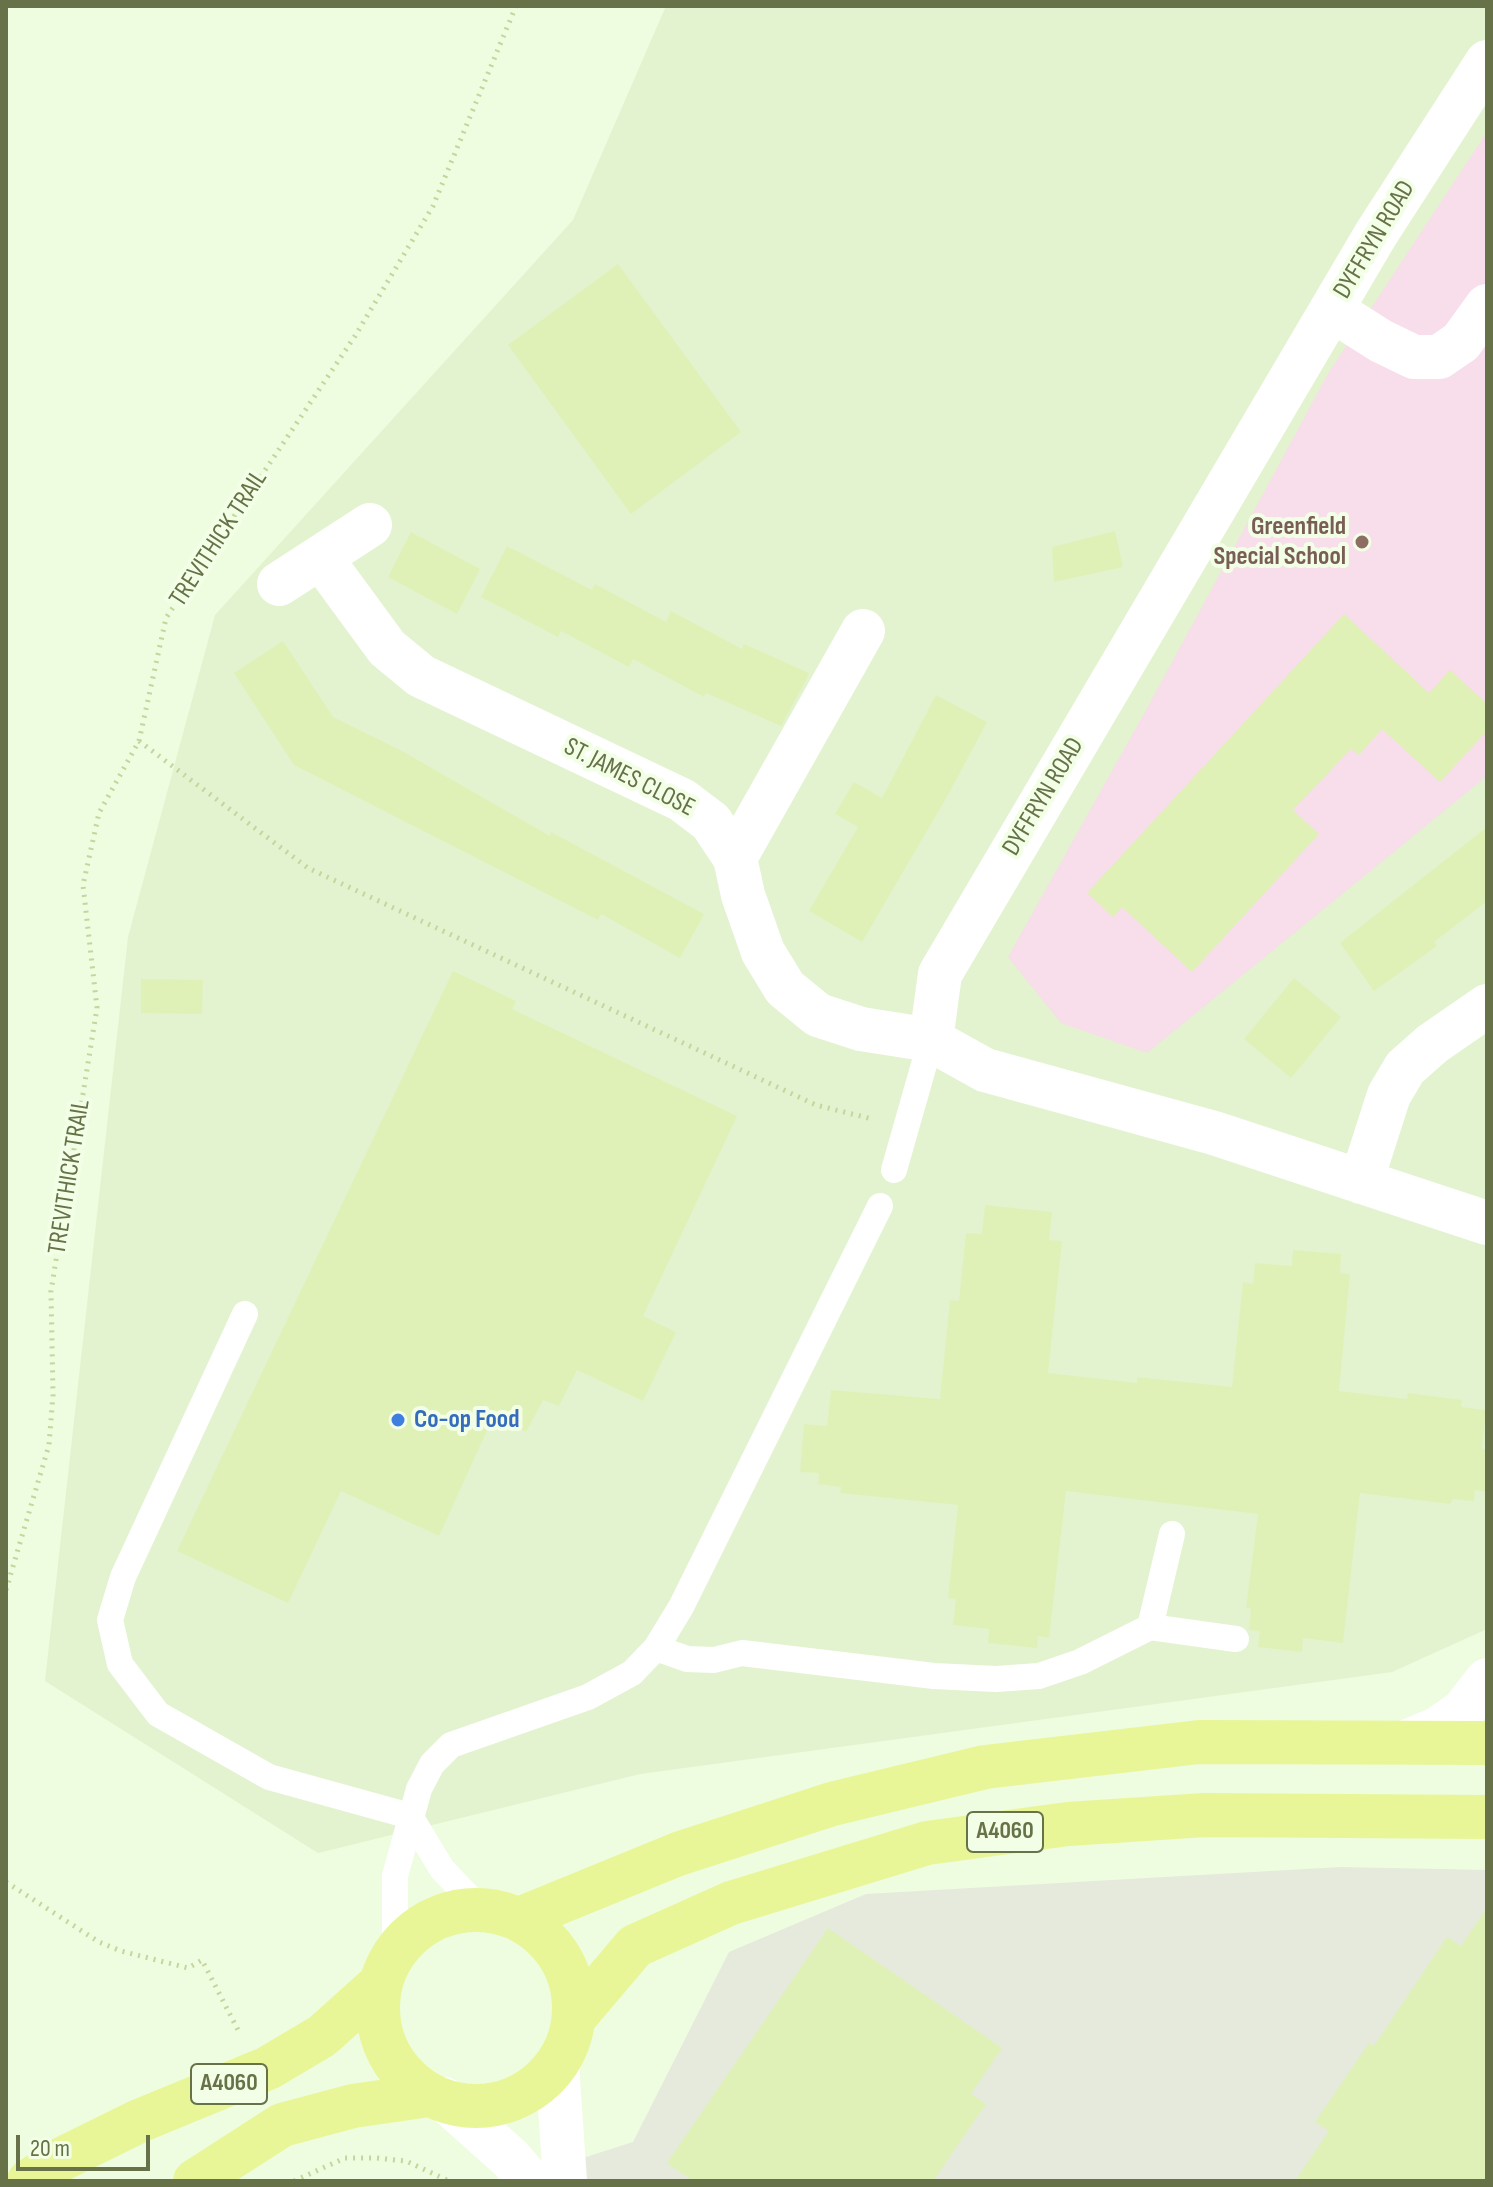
<!DOCTYPE html>
<html>
<head>
<meta charset="utf-8">
<style>
  body { margin:0 }
  #map { position:relative; width:1493px; height:2187px; overflow:hidden; background:#eefce0; font-family:"Sofia Sans Condensed",sans-serif }
  canvas { display:block }
  .frame { position:absolute; inset:0; border:8px solid #677248; pointer-events:none }
  .scale { position:absolute; left:16px; top:2135px; width:134px; height:36px; box-sizing:border-box; border:4px solid #677248; border-top:0; padding-left:10px; font-size:24px; line-height:28px; white-space:nowrap; color:#677248; -webkit-text-stroke:6px #f2ffe6; paint-order:stroke }
</style>
</head>
<body>
<div id="map">
<canvas width="1493" height="2187"></canvas>
<div class="frame"></div>
<div class="scale">20 m</div>
</div>
<script>
const ctx = document.querySelector('canvas').getContext('2d');
ctx.lineJoin = 'round';
function fill(path, color) {
  ctx.fillStyle = color;
  ctx.fill(path, 'evenodd');
}
function toPath(rows) {
  const path = new Path2D();
  for (const r of rows) {
    if (r.length === 3) {
      path.moveTo(r[0] + r[2], r[1]);
      path.arc(r[0], r[1], r[2], 0, 2 * Math.PI);
      continue;
    }
    path.moveTo(r[0], r[1]);
    for (let i = 2; i < r.length; i += 2) path.lineTo(r[i], r[i + 1]);
  }
  return path;
}
function stroke(path, color, width, dash) {
  ctx.strokeStyle = color;
  ctx.lineWidth = width;
  ctx.lineCap = dash ? 'butt' : 'round';
  ctx.setLineDash(dash || []);
  ctx.stroke(path);
}
function drawText(font, color, halo, rows, align = 'center') {
  ctx.font = font + ' "Sofia Sans Condensed",sans-serif';
  ctx.lineWidth = 8;
  ctx.setLineDash([]);
  ctx.textBaseline = 'middle';
  ctx.strokeStyle = halo;
  ctx.fillStyle = color;
  for (const [text, x, y, turn = 0] of rows) {
    ctx.save();
    ctx.translate(x, y);
    ctx.rotate((+turn || 0) * Math.PI / 180);
    ctx.textAlign = isNaN(turn) ? turn : align;
    if (halo) ctx.strokeText(text, 0, 0);
    ctx.fillText(text, 0, 0);
    ctx.restore();
  }
}
const residential = toPath([
  [666,6,1487,6,1487,1629,1392,1672,640,1774,318,1853,45,1681,128,937,215,615,573,220]
]);
const industrial = toPath([
  [1341,1867,1487,1870,1487,2181,511,2181,633,2142,729,1952,866,1894]
]);
const education = toPath([
  [1487,132,1487,776,1147,1053,1061,1023,1008,957,1145,712,1329,372]
]);
const building = toPath([
  [618,264,741,432,631,514,508,345],
  [1115,531,1123,567,1054,582,1052,547],
  [411,532,480,569,457,614,388,577],
  [507,546,592,590,595,584,666,622,671,611,742,649,744,644,809,673,806,680,781,726,706,693,704,697,633,659,629,667,561,631,558,637,481,597],
  [1344,614,1429,693,1450,670,1487,704,1487,731,1440,782,1382,729,1359,755,1351,749,1293,810,1319,834,1192,972,1122,907,1113,917,1087,893],
  [283,641,333,717,402,751,550,836,551,832,704,914,680,958,601,914,598,920,294,765,234,673],
  [936,695,987,722,949,793,862,942,809,911,858,827,835,814,854,782,882,798],
  [1487,827,1487,901,1434,942,1437,946,1374,991,1340,943],
  [453,971,516,1001,512,1009,737,1116,643,1316,676,1332,643,1401,577,1370,559,1406,543,1400,526,1432,494,1415,439,1536,341,1491,288,1603,177,1551],
  [1294,978,1341,1017,1291,1078,1244,1039],
  [141,979,203,980,202,1014,141,1013],
  [985,1205,1052,1212,1049,1240,1062,1241,1048,1373,1137,1383,1137,1377,1232,1387,1243,1282,1253,1284,1255,1263,1292,1266,1293,1250,1341,1254,1340,1273,1350,1274,1339,1391,1407,1399,1408,1393,1462,1400,1461,1407,1486,1410,1482,1449,1487,1449,1487,1492,1475,1490,1474,1501,1453,1499,1450,1504,1360,1493,1343,1643,1303,1638,1302,1652,1258,1647,1260,1631,1249,1630,1251,1608,1246,1608,1258,1514,1066,1491,1049,1638,1038,1636,1037,1648,988,1643,989,1629,953,1625,956,1599,948,1598,958,1505,840,1493,841,1487,818,1484,819,1473,800,1472,804,1424,827,1426,831,1390,940,1399,950,1300,959,1301,966,1233,982,1234],
  [1487,1908,1487,2181,1295,2181,1329,2131,1315,2122,1369,2043,1374,2046,1447,1937,1461,1946],
  [828,1928,1002,2048,971,2094,986,2104,933,2181,693,2181,667,2163]
]);
const path = toPath([
  [139,741,308,868,816,1105,872,1119],
  [6,1590,49,1445,53,1395,51,1291,97,1008,83,885,99,813,139,741,166,618,355,336,433,206,516,6],
  [6,1882,99,1942,121,1951,188,1968,202,1960,239,2032],
  [294,2181,345,2158,376,2158,406,2161,449,2181]
]);
const lane = toPath([
  [894,1170,931,1040],
  [245,1314,123,1577,110,1620,120,1664,158,1714,269,1777,410,1816,442,1869,480,1909],
  [1150,1627,1172,1534],
  [656,1648,687,1659,714,1660,742,1653,934,1676,996,1679,1039,1676,1080,1662,1150,1627,1236,1639],
  [395,1952,395,1876,419,1789,432,1764,451,1745,588,1697,632,1673,656,1648,681,1607,880,1206]
]);
const street = toPath([
  [1332,310,1381,341,1414,357,1439,357,1461,342,1487,306],
  [321,558,387,648,421,676,682,800,711,822,735,858,743,895,763,952,785,988,818,1015,861,1029,931,1040,985,1070,1214,1133,1487,1223],
  [279,584,370,525],
  [735,858,863,631],
  [931,1040,940,974,1376,234,1487,62],
  [1361,1182,1389,1095,1405,1068,1432,1044,1487,1006],
  [1403,1743,1437,1729,1463,1711,1487,1680],
  [557,2064,565,2181],
  [444,2099,510,2158,530,2181]
]);
const highway = toPath([
  [476,2008,98],
  [519,1919,678,1854,832,1804,985,1767,1199,1742,1487,1743],
  [574,2018,635,1946,731,1903,927,1843,1068,1824,1205,1815,1487,1817],
  [29,2181,62,2159,139,2121,268,2068,322,2036,381,1983],
  [195,2181,282,2125,353,2106,429,2095]
]);
const markers = [
  [1362,542,8,"#8d6e63"],
  [398,1420,8,"#3f7fe0"]
];
const shields = [
  [1005,1832,76],
  [229,2084,76]
];
const shieldNames = [
  ["A4060",1005,1832],
  ["A4060",229,2084]
];
const streetNames = [
  ["DYFFRYN ROAD",1375,240,-59],
  ["TREVITHICK TRAIL",219,539,-57],
  ["ST. JAMES CLOSE",629,778,27],
  ["DYFFRYN ROAD",1044,797,-59],
  ["TREVITHICK TRAIL",70,1177,-81]
];
const educationNames = [
  ["Greenfield",1346,527],
  ["Special School",1346,557]
];
const shopNames = [
  ["Co-op Food",414,1420]
];
fill(residential, '#e3f3cf');
fill(industrial, '#e5eadc');
fill(education, '#f8ddea');
fill(building, '#e0f1b8');
stroke(path, '#c5d59c', 5, [2, 6]);
stroke(lane, '#fff', 26);
stroke(street, '#fff', 44);
stroke(highway, '#e8f697', 44);
for (const [x, y, r, color] of markers) {
  const dot = new Path2D();
  dot.arc(x, y, r, 0, 2 * Math.PI);
  ctx.fillStyle = color;
  ctx.fill(dot);
  stroke(dot, '#f2ffe6', 3);
}
for (const [x, y, w] of shields) {
  const box = new Path2D();
  box.roundRect(x - w / 2, y - 20, w, 40, 6);
  ctx.fillStyle = '#f2ffe6';
  ctx.fill(box);
  stroke(box, '#677248', 2);
}
drawText('bold 24px', '#677248', null, shieldNames);
drawText('26px', '#677248', '#f2ffe6', streetNames);
drawText('bold 26px', '#785e54', '#f2ffe6', educationNames, 'right');
drawText('bold 26px', '#366cbe', '#f2ffe6', shopNames, 'left');
</script>
</body>
</html>
